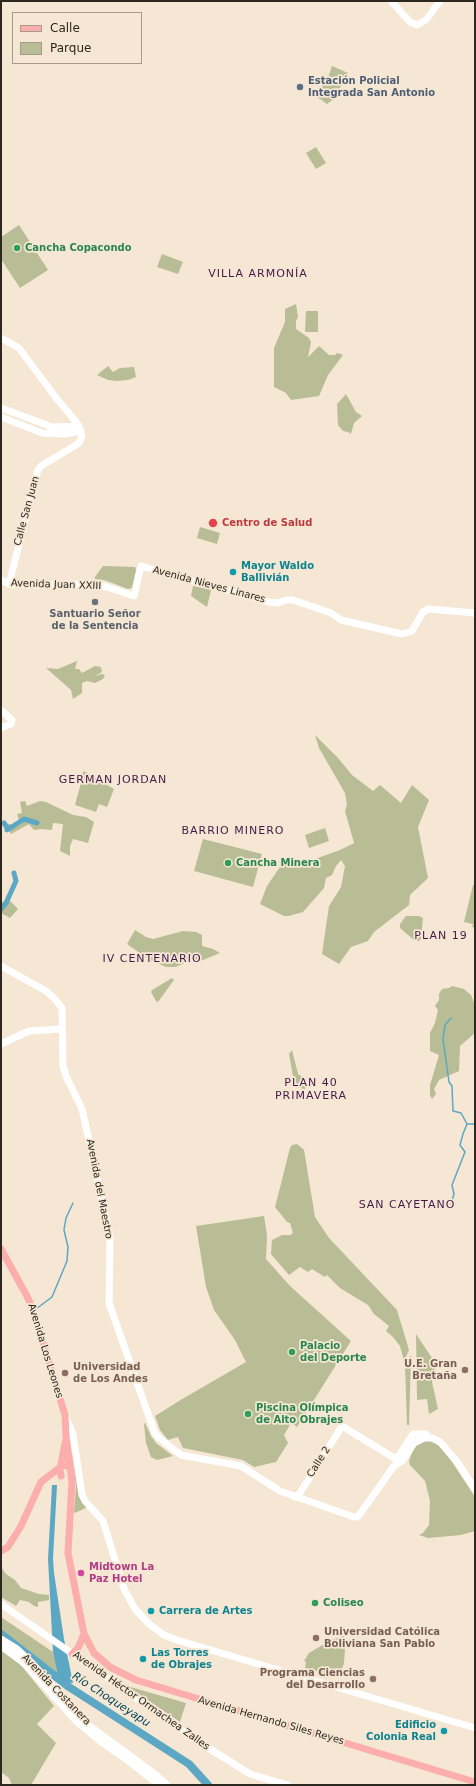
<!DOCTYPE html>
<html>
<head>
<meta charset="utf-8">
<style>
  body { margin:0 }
  #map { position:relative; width:476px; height:1786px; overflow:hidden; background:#f5e7d3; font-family:"DejaVu Sans",sans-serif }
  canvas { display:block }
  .frame { position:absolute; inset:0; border:2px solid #2c271f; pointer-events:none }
  .legend { position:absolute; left:12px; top:12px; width:130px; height:52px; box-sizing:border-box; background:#f5e7d3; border:1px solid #a59a8b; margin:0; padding:5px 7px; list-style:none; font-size:12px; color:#2c271f }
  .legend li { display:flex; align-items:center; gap:8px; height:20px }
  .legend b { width:20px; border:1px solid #a59a8b }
</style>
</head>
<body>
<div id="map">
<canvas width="476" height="1786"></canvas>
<div class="frame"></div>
<ul class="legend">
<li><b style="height:5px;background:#fbaeac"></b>Calle</li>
<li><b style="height:11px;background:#b8bd95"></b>Parque</li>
</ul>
</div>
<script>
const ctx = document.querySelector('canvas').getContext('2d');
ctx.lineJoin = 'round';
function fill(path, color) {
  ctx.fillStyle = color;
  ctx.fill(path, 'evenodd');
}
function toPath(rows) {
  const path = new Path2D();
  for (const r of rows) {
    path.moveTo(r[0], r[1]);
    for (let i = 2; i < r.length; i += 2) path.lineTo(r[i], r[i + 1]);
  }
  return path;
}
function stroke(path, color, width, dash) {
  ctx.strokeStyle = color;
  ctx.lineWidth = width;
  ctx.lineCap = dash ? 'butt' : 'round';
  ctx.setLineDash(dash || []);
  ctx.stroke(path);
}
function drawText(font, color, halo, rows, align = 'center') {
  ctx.font = font + ' "DejaVu Sans",sans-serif';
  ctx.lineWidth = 3.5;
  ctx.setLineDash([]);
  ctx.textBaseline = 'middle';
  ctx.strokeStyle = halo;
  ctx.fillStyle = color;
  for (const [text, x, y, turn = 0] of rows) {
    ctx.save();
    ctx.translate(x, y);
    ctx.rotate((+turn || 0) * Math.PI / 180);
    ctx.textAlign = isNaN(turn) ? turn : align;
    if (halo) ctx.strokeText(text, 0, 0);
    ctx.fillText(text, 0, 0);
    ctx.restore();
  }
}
const green = toPath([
  [332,66,348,73,334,99,327,104,313,94,319,91,328,78],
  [316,147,326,163,316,169,306,153],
  [19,225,48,270,20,288,1,259,1,237],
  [162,254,183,262,178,274,157,267],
  [296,304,298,317,296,321,296,329,309,338,311,342,308,357,319,346,329,355,335,355,337,353,343,355,328,375,319,396,291,400,286,393,274,387,274,348,285,322,285,309],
  [306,311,318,311,318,332,305,332],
  [108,366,113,372,120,368,134,367,136,377,128,380,117,381,108,380,97,375],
  [346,394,356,412,362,416,354,423,351,434,348,432,343,431,338,425,337,404],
  [200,527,220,533,217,544,197,538],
  [103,566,135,567,136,570,132,588,128,589,104,580,95,579,95,577],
  [193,586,211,590,207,607,191,596],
  [77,661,75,669,79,669,82,673,95,666,101,667,102,672,95,676,102,674,105,675,103,679,95,683,87,681,82,683,82,693,73,699,71,690,46,668,58,669],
  [315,735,338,758,352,775,373,791,380,785,401,803,412,785,429,800,418,827,428,878,410,895,409,905,374,932,368,941,351,947,339,964,322,954,329,906,341,887,345,866,341,860,336,866,332,875,326,878,324,888,303,912,289,916,284,916,260,904,267,886,282,864,301,859,315,859,340,850,354,843,345,811,347,804,345,793,319,748],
  [84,771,114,789,107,807,99,804,96,812,75,805,81,783,78,780],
  [25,801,27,806,40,801,46,802,73,815,86,817,94,822,88,843,73,839,70,846,70,856,60,851,63,824,53,823,52,830,41,829,34,830,29,824,11,834,4,823,14,825,19,820,17,814,22,813,20,802],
  [325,828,329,841,309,848,305,835],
  [203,839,262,854,253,887,194,871],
  [473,885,475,885,475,928,472,927,473,924,464,922],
  [10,901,18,909,10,918,1,913,1,902],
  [406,916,419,916,423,918,421,939,419,941,415,941,400,928,400,924],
  [135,930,146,937,153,939,183,931,196,932,202,935,202,946,213,949,220,953,198,962,191,960,176,967,166,967,148,959,127,944],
  [172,978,174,980,158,1002,156,1001,151,992,152,990],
  [452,986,464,989,471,995,475,1005,475,1033,460,1046,459,1071,439,1080,434,1089,436,1094,432,1099,430,1095,430,1085,439,1055,430,1051,430,1033,435,1023,438,1010,435,1006,439,1000,439,994,442,989,449,988],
  [292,1050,298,1074,307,1080,305,1089,295,1087,289,1054],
  [297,1144,304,1150,315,1217,329,1238,397,1310,409,1350,404,1361,400,1346,393,1337,386,1331,389,1326,374,1314,368,1305,340,1288,327,1275,325,1277,312,1269,308,1272,300,1267,289,1275,271,1254,272,1240,282,1235,290,1235,293,1233,290,1223,287,1222,275,1207,290,1148,292,1145],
  [264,1216,267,1236,266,1259,290,1286,351,1341,297,1427,291,1423,284,1435,288,1443,276,1462,254,1467,243,1460,183,1448,178,1437,168,1440,160,1430,155,1416,184,1398,246,1362,235,1340,214,1310,206,1287,196,1226],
  [416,1334,434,1361,440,1359,440,1363,436,1366,432,1382,438,1409,429,1414,427,1399,417,1400],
  [411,1355,409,1425,407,1425,405,1365],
  [145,1423,151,1436,156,1443,173,1456,157,1460,151,1457,146,1443,144,1424],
  [421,1440,435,1441,448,1456,475,1497,475,1531,461,1535,428,1538,419,1535,423,1533,429,1525,430,1501,425,1481,410,1465,409,1461,414,1447],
  [72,1452,88,1507,77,1512,74,1513,76,1486],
  [1,1567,6,1574,15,1580,21,1588,39,1594,49,1595,49,1600,38,1602,38,1607,34,1606,29,1602,20,1600,16,1606,1,1597],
  [1,1617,53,1652,59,1682,23,1649,1,1633],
  [343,1631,344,1637,342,1642,345,1649,344,1663,339,1677,305,1668,306,1662,304,1661,309,1653,331,1640,341,1637,340,1633],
  [1,1651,20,1664,54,1706,37,1724,56,1743,31,1785,12,1785,9,1778,1,1772],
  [127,1686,186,1703,180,1722]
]);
const water = toPath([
  [52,1485,57,1485,53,1559,54,1573,64,1639,73,1683,59,1682,53,1652,48,1559]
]);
const stream = toPath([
  [451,1018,445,1025,443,1039,449,1082,452,1086,453,1111,461,1113,467,1124],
  [451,1204,454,1194,452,1185,465,1152,460,1145,463,1134,467,1124,475,1124],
  [36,1309,52,1297,67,1261,68,1247,64,1230,66,1218,73,1203]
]);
const canal = toPath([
  [4,823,8,829,7,830,24,819,37,823],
  [1,909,6,903,16,881,14,873]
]);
const river = toPath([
  [1,1634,69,1687,189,1764,208,1785]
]);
const secondary = toPath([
  [391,1,410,22,417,25,426,20,440,1],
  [1,338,19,348,57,399,77,423,82,436,79,443,76,445,41,466,38,470,9,584],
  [1,408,52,427,79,426],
  [1,417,42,433,65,434,81,431],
  [1,580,9,584,31,585,89,584,107,587,134,596,141,566,268,602,278,603,286,600,293,600,331,613,341,620,402,634,412,631,423,612,429,609,475,613],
  [1,710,12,720,11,724,1,728],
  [1,966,46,991,55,999,62,1008,63,1066,66,1076,82,1109,110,1236,109,1303,147,1411,155,1433,159,1438,181,1455,241,1466,280,1491,354,1517,357,1517,360,1514,394,1466,403,1460,414,1443,424,1438,432,1438,440,1442,458,1463,475,1489],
  [1,1044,29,1031,62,1029],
  [65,1416,73,1434,82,1495,85,1501,103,1521,124,1589,135,1609,149,1624,164,1635,177,1640,475,1728],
  [295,1497,300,1493,342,1426,394,1458,398,1457,413,1434,426,1434],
  [1,1604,202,1744,250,1774,288,1785],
  [1,1639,17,1649,32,1663,87,1724,155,1774,167,1785],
  [1,1645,26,1665,76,1721,100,1741,126,1759,159,1785]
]);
const primary = toPath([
  [1,1249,28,1298,33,1310,65,1415,66,1437,72,1481,68,1553,84,1634,94,1653,110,1667,136,1680,475,1782],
  [61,1476,60,1470,65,1443],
  [1,1551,8,1547,21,1526,41,1482,63,1465,70,1467],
  [72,1654,78,1648,84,1634]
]);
const markers = [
  [300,87,4,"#5c6f8a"],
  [17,248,4,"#2e9e5b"],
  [213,523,5,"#e0444e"],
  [233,572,4,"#0f9aa8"],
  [95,602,4,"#6b7280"],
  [228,863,4,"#2e9e5b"],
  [292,1352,4,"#2e9e5b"],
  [465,1370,4,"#8d6e63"],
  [65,1373,4,"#8d6e63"],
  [248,1414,4,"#2e9e5b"],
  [81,1573,4,"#d1479c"],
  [315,1603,4,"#2e9e5b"],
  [151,1611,4,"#0f9aa8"],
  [316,1638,4,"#8d6e63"],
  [143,1659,4,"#0f9aa8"],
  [373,1679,4,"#8d6e63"],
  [444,1731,4,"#0f9aa8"]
];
const serviceNames = [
  ["Estación Policial",308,81],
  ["Integrada San Antonio",308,93]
];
const leisureNames = [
  ["Cancha Copacondo",25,248],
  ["Cancha Minera",236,863],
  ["Palacio",300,1346],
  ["del Deporte",300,1358],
  ["Piscina Olímpica",256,1408],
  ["de Alto Obrajes",256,1420],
  ["Coliseo",323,1603]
];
const streetNames = [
  ["Calle San Juan",27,511,-75],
  ["Avenida Juan XXIII",56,585,2],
  ["Avenida Nieves Linares",209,585,15],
  ["Avenida del Maestro",99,1189,79],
  ["Avenida Los Leones",45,1351,73],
  ["Calle 2",319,1462,-58],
  ["Avenida Costanera",56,1690,46],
  ["Avenida Héctor Ormachea Zalles",141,1701,35],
  ["Avenida Hernando Siles Reyes",271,1721,16]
];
const healthNames = [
  ["Centro de Salud",222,523]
];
const cultureNames = [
  ["Mayor Waldo",241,566],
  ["Ballivián",241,578],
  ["Carrera de Artes",159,1611],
  ["Las Torres",151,1653],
  ["de Obrajes",151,1665],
  ["Edificio",436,1725,"right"],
  ["Colonia Real",436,1737,"right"]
];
const worshipNames = [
  ["Santuario Señor",95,614],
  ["de la Sentencia",95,626]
];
const educationNames = [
  ["U.E. Gran",457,1364],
  ["Bretaña",457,1376],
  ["Universidad",73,1367,"left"],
  ["de Los Andes",73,1379,"left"],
  ["Universidad Católica",324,1632,"left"],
  ["Boliviana San Pablo",324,1644,"left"],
  ["Programa Ciencias",365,1673],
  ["del Desarrollo",365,1685]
];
const hotelNames = [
  ["Midtown La",89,1567],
  ["Paz Hotel",89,1579]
];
const neighbourhoodNames = [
  ["VILLA ARMONÍA",258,274],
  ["GERMAN JORDAN",113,780],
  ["BARRIO MINERO",233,831],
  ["PLAN 19",441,936],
  ["IV CENTENARIO",152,959],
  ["PLAN 40",311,1083],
  ["PRIMAVERA",311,1096],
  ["SAN CAYETANO",407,1205]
];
const waterNames = [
  ["Río Choqueyapu",111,1700,33]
];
fill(green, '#b8bd95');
fill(water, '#5ca7c4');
stroke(stream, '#5ca7c4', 1.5);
stroke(canal, '#5ca7c4', 5);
stroke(river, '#5ca7c4', 8);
stroke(secondary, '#fff', 7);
stroke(primary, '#fbaeac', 7);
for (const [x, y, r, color] of markers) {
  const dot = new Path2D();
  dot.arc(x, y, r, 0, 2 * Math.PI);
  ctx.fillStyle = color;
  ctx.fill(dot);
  stroke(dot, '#f5e7d3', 1.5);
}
drawText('bold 10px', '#4e5e75', '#f5e7d3', serviceNames, 'left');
drawText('bold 10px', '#27864d', '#f5e7d3', leisureNames, 'left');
drawText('10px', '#2c271f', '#f5e7d3', streetNames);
drawText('bold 10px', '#be3a42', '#f5e7d3', healthNames, 'left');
drawText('bold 10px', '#0d838f', '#f5e7d3', cultureNames, 'left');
drawText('bold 10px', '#5b616d', '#f5e7d3', worshipNames);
drawText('bold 10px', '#785e54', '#f5e7d3', educationNames, 'right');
drawText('bold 10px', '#b23c85', '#f5e7d3', hotelNames, 'left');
ctx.letterSpacing = '1px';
drawText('11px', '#45184b', '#f5e7d3', neighbourhoodNames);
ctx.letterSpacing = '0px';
drawText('italic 11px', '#004459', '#f5e7d3', waterNames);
</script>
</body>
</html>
